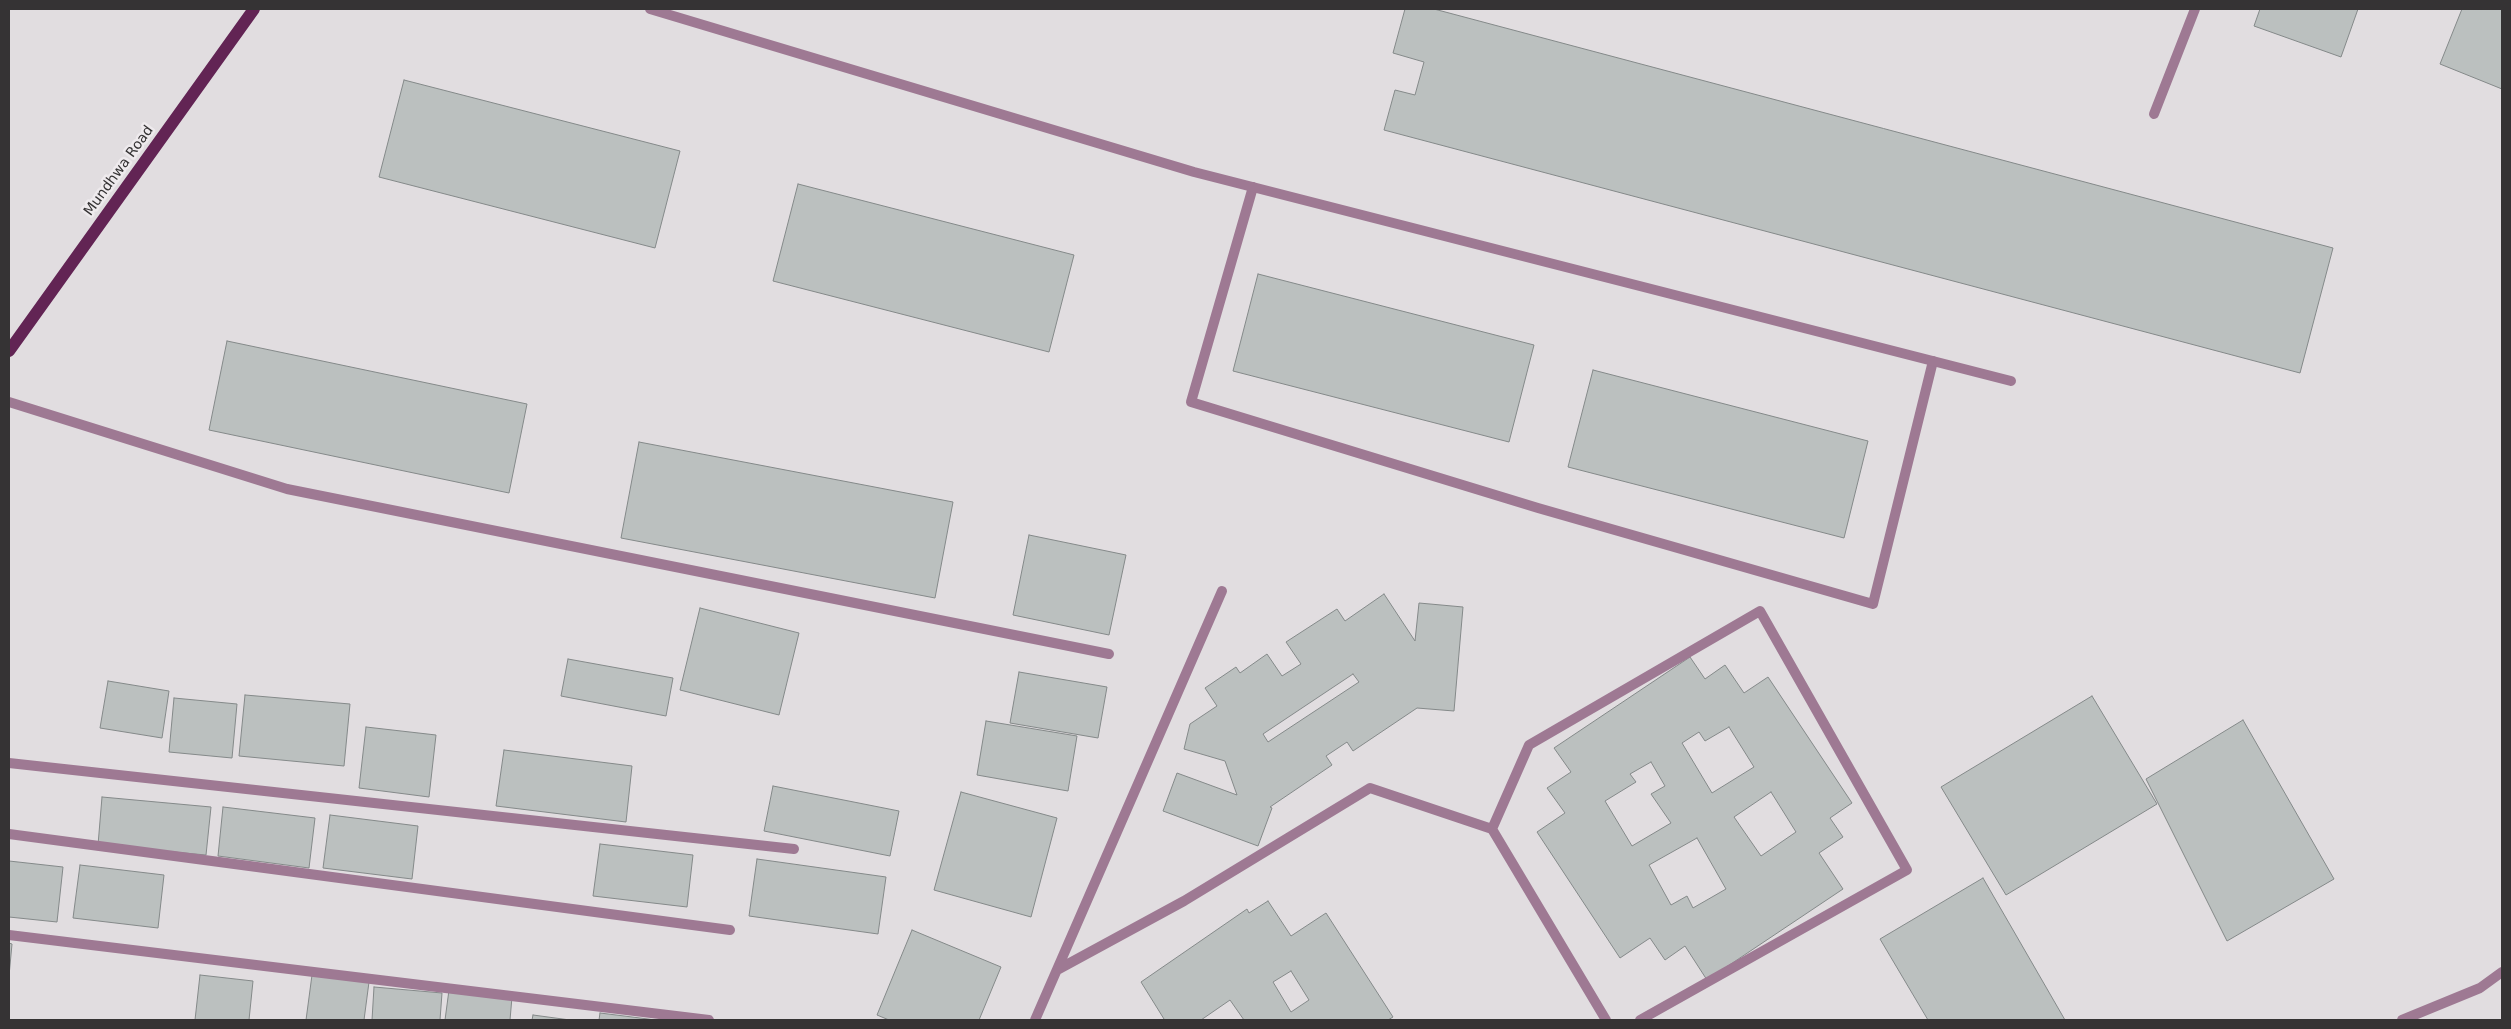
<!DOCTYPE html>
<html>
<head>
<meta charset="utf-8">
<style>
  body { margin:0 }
  #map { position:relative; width:2511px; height:1029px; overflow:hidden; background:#e1dde0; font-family:"DejaVu Sans",sans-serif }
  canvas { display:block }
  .frame { position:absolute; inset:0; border:10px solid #353334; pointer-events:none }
</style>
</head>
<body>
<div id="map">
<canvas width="2511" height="1029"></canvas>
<div class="frame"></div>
</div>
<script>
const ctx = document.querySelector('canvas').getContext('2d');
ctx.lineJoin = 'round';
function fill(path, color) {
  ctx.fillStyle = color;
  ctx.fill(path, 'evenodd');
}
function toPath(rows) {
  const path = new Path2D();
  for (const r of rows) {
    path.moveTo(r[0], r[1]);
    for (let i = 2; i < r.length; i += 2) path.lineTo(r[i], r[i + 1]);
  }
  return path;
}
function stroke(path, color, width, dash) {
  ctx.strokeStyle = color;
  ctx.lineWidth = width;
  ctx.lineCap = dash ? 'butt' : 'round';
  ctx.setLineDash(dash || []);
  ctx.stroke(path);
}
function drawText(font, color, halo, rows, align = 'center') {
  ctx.font = font + ' "DejaVu Sans",sans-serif';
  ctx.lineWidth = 5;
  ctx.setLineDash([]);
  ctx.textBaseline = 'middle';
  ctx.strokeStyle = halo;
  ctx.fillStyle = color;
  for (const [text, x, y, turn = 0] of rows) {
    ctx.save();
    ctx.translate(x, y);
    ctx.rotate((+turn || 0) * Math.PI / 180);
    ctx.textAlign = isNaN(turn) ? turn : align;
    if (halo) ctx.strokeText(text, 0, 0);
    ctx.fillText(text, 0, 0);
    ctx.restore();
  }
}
const building = toPath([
  [1405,9,1434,9,2333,248,2300,373,1384,130,1395,90,1415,95,1424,62,1393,53,1405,9],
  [2260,9,2358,9,2341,57,2254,26,2260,9],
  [2462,9,2502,9,2502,89,2440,64,2462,9],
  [404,80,680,151,655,248,379,177,404,80],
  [798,184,1074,255,1049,352,773,281,798,184],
  [1258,274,1534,345,1509,442,1233,371,1258,274],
  [227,341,527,404,509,493,209,430,227,341],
  [1593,370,1868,441,1844,538,1568,467,1593,370],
  [639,442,953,502,935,598,621,538,639,442],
  [1029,535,1126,555,1109,635,1013,615,1029,535],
  [1384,594,1415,641,1419,603,1463,607,1454,711,1417,708,1353,751,1347,742,1326,756,1332,765,1270,807,1272,808,1258,846,1163,811,1177,773,1237,795,1225,761,1184,749,1190,724,1217,706,1205,688,1236,667,1240,673,1267,654,1282,676,1301,664,1286,642,1337,609,1345,621,1384,594],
  [1353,674,1359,682,1268,742,1263,734,1353,674],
  [700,608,799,633,779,715,680,690,700,608],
  [1690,657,1705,679,1725,665,1744,693,1768,677,1852,803,1830,818,1843,837,1819,853,1843,889,1707,980,1685,946,1665,960,1650,938,1620,958,1537,832,1565,813,1547,788,1571,772,1554,748,1690,657],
  [1729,727,1754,767,1712,793,1682,743,1699,732,1705,741,1729,727],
  [1651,762,1665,786,1651,794,1671,823,1632,846,1605,801,1636,782,1630,774,1651,762],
  [1771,792,1796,832,1761,856,1734,817,1771,792],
  [1697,838,1726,889,1693,908,1687,896,1671,905,1649,865,1697,838],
  [568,659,673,678,666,716,561,696,568,659],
  [1019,672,1107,687,1098,738,1010,723,1019,672],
  [108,681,169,691,162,738,100,728,108,681],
  [245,695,350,704,344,766,239,756,245,695],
  [2092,696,2157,804,2006,895,1941,787,2092,696],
  [174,698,237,704,232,758,169,752,174,698],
  [2243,720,2334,879,2227,941,2146,779,2243,720],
  [986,721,1077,736,1068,791,977,775,986,721],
  [366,727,436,735,429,797,359,788,366,727],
  [504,750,632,766,626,822,496,806,504,750],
  [773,786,899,811,890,856,764,831,773,786],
  [961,792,1057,818,1031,917,934,890,961,792],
  [102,797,211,807,206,855,98,845,102,797],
  [223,807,315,818,309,868,218,856,223,807],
  [330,815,418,826,412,879,323,868,330,815],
  [600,844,693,855,687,907,593,896,600,844],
  [757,859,886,877,878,934,749,916,757,859],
  [9,861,63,867,57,922,9,917,9,861],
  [80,865,164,875,158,928,73,918,80,865],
  [1983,878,2065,1020,1928,1020,1880,939,1983,878],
  [1268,901,1291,936,1326,913,1393,1017,1388,1020,1244,1020,1230,1000,1201,1020,1162,1020,1164,1019,1141,982,1247,909,1249,913,1268,901],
  [1291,971,1309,1000,1291,1012,1273,982,1291,971],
  [912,930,1001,967,979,1020,889,1020,877,1015,912,930],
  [9,943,12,944,9,976,9,943],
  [200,975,253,981,249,1020,195,1020,200,975],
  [312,975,369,982,364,1020,306,1020,312,975],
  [374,987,442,993,440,1020,372,1020,374,987],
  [449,990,512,997,510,1020,445,1020,449,990],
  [600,1013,656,1020,599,1020,600,1013],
  [533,1015,570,1020,532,1020,533,1015]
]);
const lane = toPath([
  [2154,114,2195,9],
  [1253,187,1191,402,1538,508,1873,604,1933,361],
  [1492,829,1529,745,1760,611,1907,870,1640,1020],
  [1057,970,1184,901,1370,788,1492,829,1606,1020],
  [1035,1020,1222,591],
  [2402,1020,2480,988,2502,972]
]);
const street = toPath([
  [650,9,1194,172,2011,381],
  [9,402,287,489,1109,654],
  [9,763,794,849],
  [9,834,730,930],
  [9,935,709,1020]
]);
const primary = toPath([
  [9,351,254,9]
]);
const streetNames = [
  ["Mundhwa Road",119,171,-54]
];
fill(building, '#bbc0bf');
stroke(building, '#848989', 1);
stroke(lane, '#9e7993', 10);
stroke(street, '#9e7993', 10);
stroke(primary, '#622454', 12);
drawText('14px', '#353334', '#eeeaed', streetNames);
</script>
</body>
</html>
